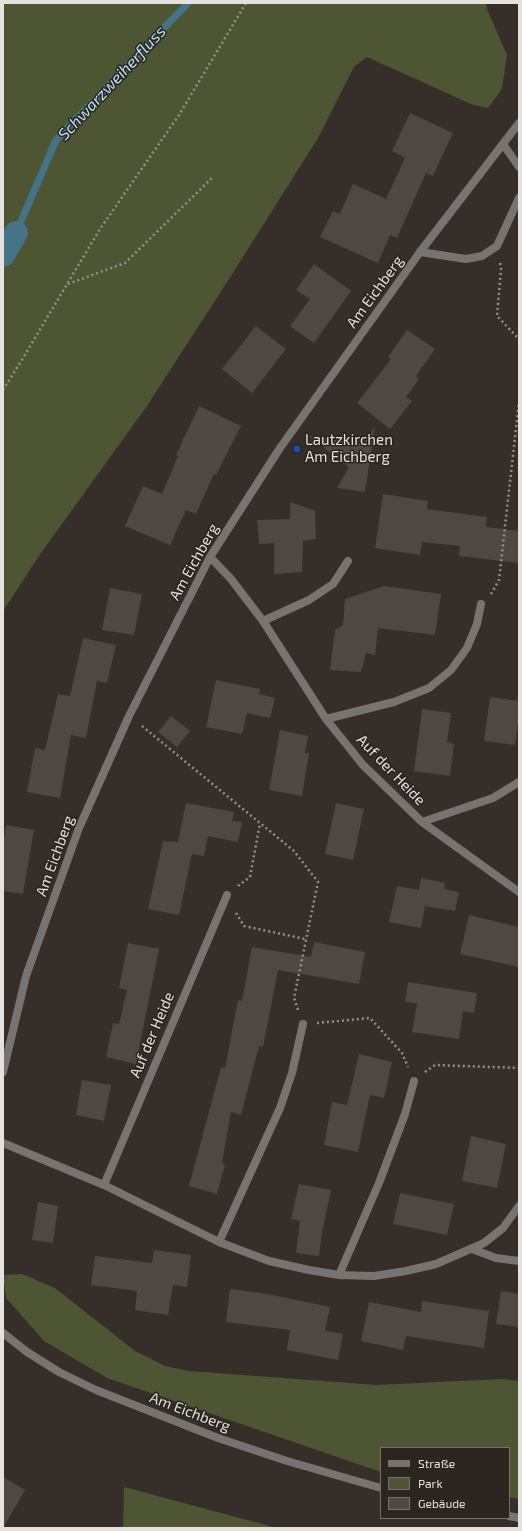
<!DOCTYPE html>
<html>
<head>
<meta charset="utf-8">
<style>
  body { margin:0 }
  #map { position:relative; width:522px; height:1531px; overflow:hidden; background:#352e29; font-family:"Exo 2",sans-serif }
  canvas { display:block }
  .frame { position:absolute; inset:0; border:4px solid #e5e1de; pointer-events:none }
  .legend { position:absolute; left:380px; top:1447px; width:130px; height:72px; box-sizing:border-box; background:#2b241f; border:1px solid #75706b; margin:0; padding:5px 7px; list-style:none; font-size:12px; color:#e5e1de }
  .legend li { display:flex; align-items:center; gap:8px; height:20px }
  .legend b { width:20px; border:1px solid #75706b }
</style>
</head>
<body>
<div id="map">
<canvas width="522" height="1531"></canvas>
<div class="frame"></div>
<ul class="legend">
<li><b style="height:5px;background:#777370"></b>Straße</li>
<li><b style="height:11px;background:#4d5533"></b>Park</li>
<li><b style="height:11px;background:#4f4842"></b>Gebäude</li>
</ul>
</div>
<script>
const ctx = document.querySelector('canvas').getContext('2d');
ctx.lineJoin = 'round';
function fill(path, color) {
  ctx.fillStyle = color;
  ctx.fill(path, 'evenodd');
}
function toPath(rows) {
  const path = new Path2D();
  for (const r of rows) {
    path.moveTo(r[0], r[1]);
    for (let i = 2; i < r.length; i += 2) path.lineTo(r[i], r[i + 1]);
  }
  return path;
}
function stroke(path, color, width, dash) {
  ctx.strokeStyle = color;
  ctx.lineWidth = width;
  ctx.lineCap = dash ? 'butt' : 'round';
  ctx.setLineDash(dash || []);
  ctx.stroke(path);
}
function drawText(font, color, halo, rows, align = 'center') {
  ctx.font = font + ' "Exo 2",sans-serif';
  ctx.lineWidth = 3;
  ctx.setLineDash([]);
  ctx.textBaseline = 'middle';
  ctx.strokeStyle = halo;
  ctx.fillStyle = color;
  for (const [text, x, y, turn = 0] of rows) {
    ctx.save();
    ctx.translate(x, y);
    ctx.rotate((+turn || 0) * Math.PI / 180);
    ctx.textAlign = isNaN(turn) ? turn : align;
    if (halo) ctx.strokeText(text, 0, 0);
    ctx.fillText(text, 0, 0);
    ctx.restore();
  }
}
const green = toPath([
  [3,3,486,3,487,9,507,55,502,89,488,108,473,105,367,57,354,67,318,138,231,276,147,406,41,553,3,611],
  [22,1274,55,1288,135,1351,165,1366,189,1371,377,1385,502,1379,519,1381,519,1499,509,1497,509,1448,381,1448,381,1472,107,1378,44,1341,6,1298,3,1275],
  [124,1487,277,1528,123,1528]
]);
const stream = toPath([
  [16,233,56,140,188,3]
]);
const canal = toPath([
  [3,255,16,233]
]);
const building = toPath([
  [410,113,453,133,433,176,426,173,397,238,390,235,378,263,320,237,333,211,340,214,353,184,386,199,405,158,392,151],
  [314,264,351,291,314,343,290,326,310,299,296,290],
  [256,326,286,349,252,393,222,369],
  [407,330,435,349,416,376,419,379,406,397,412,401,390,429,357,403,391,359,388,357],
  [199,406,241,426,216,475,214,474,196,514,186,510,170,545,125,526,143,486,162,494,178,456,176,455],
  [375,426,365,492,337,488,349,467,309,436,363,444],
  [383,494,428,501,427,509,487,517,486,527,519,531,519,563,459,556,460,546,422,542,420,555,375,548],
  [290,502,315,511,316,539,303,541,302,572,274,574,274,543,259,544,257,520,290,519],
  [384,586,441,594,435,635,378,628,375,655,366,653,361,672,330,670,335,630,343,625,345,599],
  [110,588,142,594,134,635,102,630],
  [83,638,116,645,107,683,97,681,86,738,71,735,60,798,27,792,35,748,45,750,58,694,70,696],
  [216,680,260,689,259,694,275,698,270,718,247,713,242,734,206,727],
  [490,697,519,701,519,715,515,745,484,741],
  [422,709,451,713,447,742,454,744,450,776,414,771],
  [171,716,190,731,177,747,158,732],
  [280,730,308,736,305,753,309,753,302,796,269,790],
  [186,803,234,812,232,821,242,822,238,842,208,836,204,856,192,854,179,915,148,909,163,841,178,842],
  [336,803,364,809,353,860,325,854],
  [6,825,34,830,23,894,3,891,3,843],
  [421,878,445,883,444,889,459,892,455,911,425,906,421,928,389,922,397,886,419,890],
  [469,915,519,927,519,967,460,954],
  [314,942,365,952,359,984,278,970,263,1047,259,1046,241,1115,231,1112,222,1163,225,1164,217,1194,189,1186,221,1067,225,1068,238,1000,242,1001,252,947,311,957],
  [128,943,159,949,136,1064,106,1057,113,1023,119,1024,127,990,119,988],
  [408,982,477,993,474,1013,463,1011,459,1039,412,1032,417,1003,405,1002],
  [359,1054,392,1062,384,1098,370,1095,358,1152,324,1145,332,1102,347,1105],
  [82,1080,111,1085,104,1121,76,1115],
  [471,1136,506,1144,497,1188,462,1181],
  [299,1184,331,1190,322,1233,319,1256,296,1253,300,1221,291,1219],
  [400,1193,454,1204,447,1235,393,1224],
  [38,1202,58,1206,53,1243,32,1240],
  [154,1250,191,1255,187,1287,173,1285,168,1315,135,1310,137,1291,91,1285,95,1256,152,1263],
  [230,1289,268,1294,330,1307,325,1331,343,1334,338,1360,287,1350,290,1330,226,1322],
  [501,1291,519,1294,519,1327,496,1324],
  [422,1301,489,1311,484,1348,406,1336,403,1350,361,1341,369,1302,421,1312],
  [3,1477,25,1490,3,1528]
]);
const path = toPath([
  [500,263,501,269,497,316,519,339],
  [68,284,125,263,212,178],
  [3,390,23,358,100,229,179,115,246,3],
  [491,594,499,580,519,402],
  [142,726,294,851,318,882,294,998,298,1010],
  [238,886,250,877,260,823],
  [236,913,244,926,305,939],
  [317,1023,370,1018,402,1053,408,1067],
  [425,1072,435,1065,519,1068]
]);
const service = toPath([
  [503,144,519,167],
  [420,252,466,259,482,256,497,246,519,198]
]);
const minor = toPath([
  [210,557,231,579,263,621,326,719,363,765,422,822,519,892],
  [263,621,309,600,333,584,348,561],
  [326,719,394,702,429,688,451,670,467,648,477,624,481,604],
  [422,822,493,798,519,782],
  [3,1072,26,976,79,828,129,716,210,557,280,448,420,252,519,123],
  [3,1143,104,1185,219,1242,269,1261,309,1270,339,1275,374,1276,406,1271,436,1264,484,1243,503,1228,519,1206],
  [104,1185,227,895],
  [219,1242,280,1108,292,1073,303,1024],
  [472,1249,496,1258,519,1261],
  [339,1275,379,1183,405,1114,414,1081],
  [3,1333,27,1352,59,1372,96,1390,218,1438,287,1461,381,1488],
  [509,1516,519,1518]
]);
const markers = [
  [297,449,4,"#1a4fb4"]
];
const streetNames = [
  ["Am Eichberg",375,292,-54],
  ["Am Eichberg",194,562,-61],
  ["Auf der Heide",391,770,46],
  ["Am Eichberg",55,856,-70],
  ["Auf der Heide",152,1035,-67],
  ["Am Eichberg",190,1412,21]
];
const poiNames = [
  ["Lautzkirchen",305,440],
  ["Am Eichberg",305,457]
];
const waterNames = [
  ["Schwarzweiherfluss",112,83,-47]
];
fill(green, '#4d5533');
stroke(stream, '#437385', 7);
stroke(canal, '#437385', 24);
fill(building, '#4f4842');
stroke(path, '#95908c', 2.5, [2, 3]);
stroke(service, '#777370', 8);
stroke(minor, '#777370', 8);
for (const [x, y, r, color] of markers) {
  const dot = new Path2D();
  dot.arc(x, y, r, 0, 2 * Math.PI);
  ctx.fillStyle = color;
  ctx.fill(dot);
  stroke(dot, '#2b241f', 1.5);
}
drawText('15px', '#e5e1de', '#2b241f', streetNames);
drawText('15px', '#e5e1de', '#2b241f', poiNames, 'left');
drawText('italic 16px', '#bae8fa', '#2b241f', waterNames);
</script>
</body>
</html>
